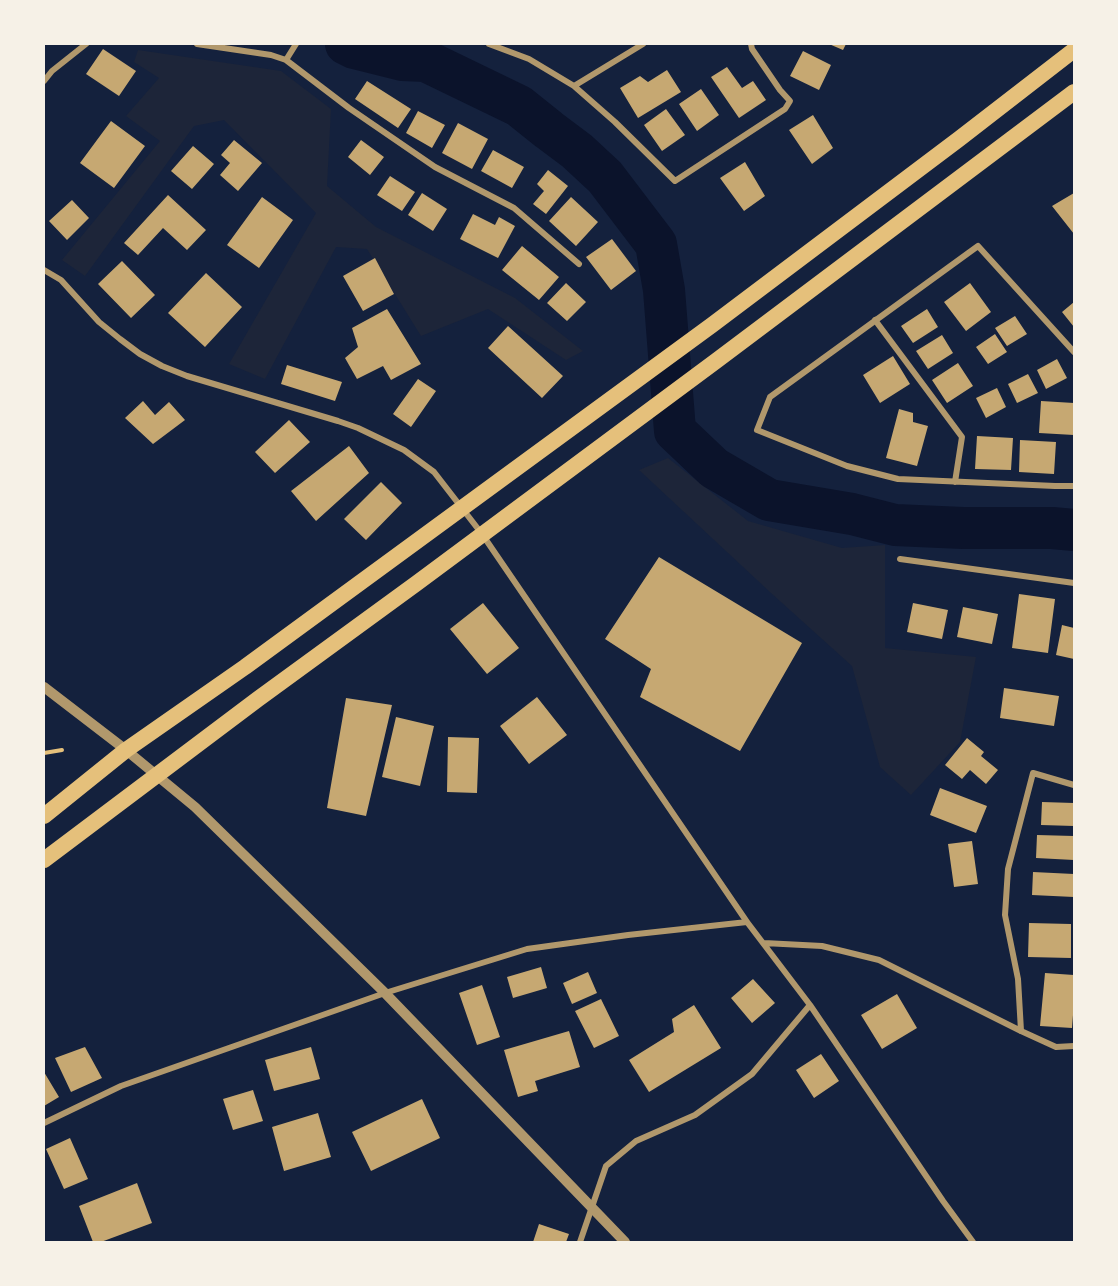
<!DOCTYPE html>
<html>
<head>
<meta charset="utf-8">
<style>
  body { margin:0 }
  #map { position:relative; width:1118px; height:1286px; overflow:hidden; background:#14213d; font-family:"DejaVu Sans",sans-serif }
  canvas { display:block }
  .frame { position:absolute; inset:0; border:45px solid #f6f1e7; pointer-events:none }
</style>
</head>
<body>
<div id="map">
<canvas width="1118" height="1286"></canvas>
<div class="frame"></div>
</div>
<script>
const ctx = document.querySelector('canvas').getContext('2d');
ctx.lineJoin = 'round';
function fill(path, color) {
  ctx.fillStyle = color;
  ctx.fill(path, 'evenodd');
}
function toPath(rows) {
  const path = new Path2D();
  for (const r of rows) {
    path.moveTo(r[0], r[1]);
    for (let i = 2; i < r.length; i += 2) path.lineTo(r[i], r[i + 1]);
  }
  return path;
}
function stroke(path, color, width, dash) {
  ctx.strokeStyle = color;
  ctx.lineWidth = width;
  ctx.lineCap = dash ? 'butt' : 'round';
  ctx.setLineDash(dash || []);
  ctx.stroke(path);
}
const green = toPath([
  [138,50,281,71,331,109,327,186,376,227,515,298,583,351,566,360,488,309,421,336,367,249,336,247,265,379,229,364,316,213,224,120,194,126,85,276,62,260,160,141,126,116,159,78,134,62],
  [668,458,748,521,842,548,885,545,885,648,976,657,960,742,911,795,880,767,852,666,771,593,639,470]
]);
const river = toPath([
  [346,44,354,48,402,60,426,61,519,106,549,130,577,151,605,177,656,244,664,290,675,431,714,468,769,500,852,514,895,525,963,528,1052,528,1074,530]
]);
const building = toPath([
  [829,44,846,44,843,50],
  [103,49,136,71,119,96,86,74],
  [803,51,831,65,819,90,790,76],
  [727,67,742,88,753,81,766,100,739,118,711,77],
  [667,70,681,92,638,118,620,88,640,76,648,82],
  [367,81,411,109,398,128,355,99],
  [701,89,719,115,697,131,679,104],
  [666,109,685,135,662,151,644,125],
  [418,111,445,125,432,148,406,133],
  [813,115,833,148,812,164,789,130],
  [111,121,145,146,114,188,80,163],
  [458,123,488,139,472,169,442,153],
  [234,140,262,163,238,191,220,175,230,163,221,155],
  [361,140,384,157,370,175,348,157],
  [193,146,214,164,192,189,171,171],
  [493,150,524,167,512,188,481,171],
  [745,162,765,196,744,211,720,178],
  [548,170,568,186,546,214,533,204,544,191,537,184],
  [390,176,415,192,402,211,377,195],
  [422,193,447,209,433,231,408,215],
  [1074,193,1074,234,1052,206],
  [168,195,206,230,187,250,163,228,138,255,124,243],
  [262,197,293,220,259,268,227,245],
  [571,197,598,222,576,246,549,221],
  [72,200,89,218,67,240,49,221],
  [473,214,495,225,499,217,515,226,498,258,460,239],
  [612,239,636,271,611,290,586,257],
  [522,246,559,277,539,300,502,270],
  [375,258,394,294,363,311,343,276],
  [122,261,155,295,131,318,98,284],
  [206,273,242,307,205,347,168,313],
  [566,283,586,302,567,321,547,303],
  [970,283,991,312,966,331,944,302],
  [1074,302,1074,327,1062,312],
  [387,309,421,364,391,380,383,366,357,379,345,358,358,347,352,328],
  [927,309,938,327,913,343,901,326],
  [1015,316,1027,334,1007,346,995,328],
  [508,326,563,376,542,398,488,348],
  [995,334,1007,352,988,364,976,347],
  [942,335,953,353,928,369,916,351],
  [893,356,910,384,880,403,863,375],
  [1057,359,1067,378,1046,389,1037,370],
  [958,363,973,386,947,403,932,380],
  [287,365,342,382,335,401,281,384],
  [1028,374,1038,393,1017,403,1008,384],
  [418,379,436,391,411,427,393,414],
  [997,388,1006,407,986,418,976,398],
  [143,401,155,415,169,402,185,420,153,444,125,418],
  [1041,401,1074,403,1074,435,1039,433],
  [899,409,913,413,913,422,928,426,917,466,886,458],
  [289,420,310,442,275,473,255,452],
  [977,436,1013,438,1011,470,975,469],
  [1020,440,1056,442,1054,474,1019,472],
  [349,446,369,473,316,521,291,491],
  [381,482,402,503,366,540,344,519],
  [659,557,802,643,740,751,640,697,651,669,605,639],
  [1019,594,1055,599,1048,653,1012,648],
  [483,603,519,648,487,674,450,629],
  [913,603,948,610,942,639,907,632],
  [963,607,998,614,992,644,957,637],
  [1062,625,1074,628,1074,659,1056,655],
  [1004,688,1059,696,1054,726,1000,718],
  [537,697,567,735,529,764,500,726],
  [346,698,392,705,366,816,327,808],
  [396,717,434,726,420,786,382,777],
  [448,737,479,738,477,793,447,792],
  [967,738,984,752,981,756,998,770,986,784,970,770,962,779,945,765],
  [940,788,987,806,976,833,930,815],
  [1042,802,1074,803,1074,826,1041,825],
  [1037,835,1074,836,1074,860,1036,858],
  [972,841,978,884,954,887,948,844],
  [1033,872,1074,874,1074,897,1032,895],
  [1029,923,1071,924,1071,958,1028,957],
  [541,967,547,988,513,998,507,977],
  [588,972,597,993,572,1004,563,983],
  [1045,973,1074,975,1074,1002,1072,1028,1040,1026],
  [753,979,775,1003,752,1023,731,998],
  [482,985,500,1037,477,1045,459,993],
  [897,994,917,1028,882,1049,861,1015],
  [601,999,619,1036,594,1048,575,1011],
  [694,1005,721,1048,649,1092,629,1060,674,1032,672,1019],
  [569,1031,580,1067,535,1081,538,1091,518,1097,504,1050],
  [85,1047,102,1078,71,1092,55,1058],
  [311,1047,320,1079,274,1091,265,1060],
  [821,1054,839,1081,814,1098,796,1070],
  [44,1072,59,1097,44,1106],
  [253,1090,263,1121,233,1130,223,1099],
  [422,1099,440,1138,371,1171,352,1132],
  [318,1113,331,1157,284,1171,272,1127],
  [70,1138,88,1179,64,1189,46,1149],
  [137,1183,152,1223,101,1242,93,1242,79,1206],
  [539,1224,569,1234,566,1242,533,1242]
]);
const path = toPath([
  [44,753,62,750]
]);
const minor = toPath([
  [197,44,271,55,286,60,349,108,435,167,514,208,579,264],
  [489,44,529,59,574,86,615,122,675,181,785,109,790,101,780,90,752,49,751,44],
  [286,60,296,44],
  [44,81,52,71,86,44],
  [574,86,643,44],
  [44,270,61,280,99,322,120,339,140,354,162,366,187,376,338,421,358,428,404,450,434,472,482,534,747,922,810,1005,943,1201,973,1242],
  [875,320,962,437,955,482],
  [1074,352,978,246,770,397,757,430,847,466,898,479,1055,486,1074,486],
  [900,559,1074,583],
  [764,943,822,946,879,960,1021,1031,1056,1047,1074,1046],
  [1021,1031,1018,979,1005,915,1008,869,1033,773,1074,785],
  [44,1123,121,1086,385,993,527,949,628,935,747,922],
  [580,1242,606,1166,636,1141,695,1115,752,1074,810,1005]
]);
const tertiary = toPath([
  [44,687,126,750,195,807,385,993,625,1242]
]);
const trunk = toPath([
  [44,816,126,750,245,667,712,325,959,139,1074,50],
  [44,860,258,699,417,583,716,361,1074,92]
]);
fill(green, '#1d2539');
stroke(river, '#0b132b', 42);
fill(building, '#c6a872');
stroke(path, '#e5c07b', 4);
stroke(minor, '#b1986c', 6);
stroke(tertiary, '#b1986c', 10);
stroke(trunk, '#e5c07b', 16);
</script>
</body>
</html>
